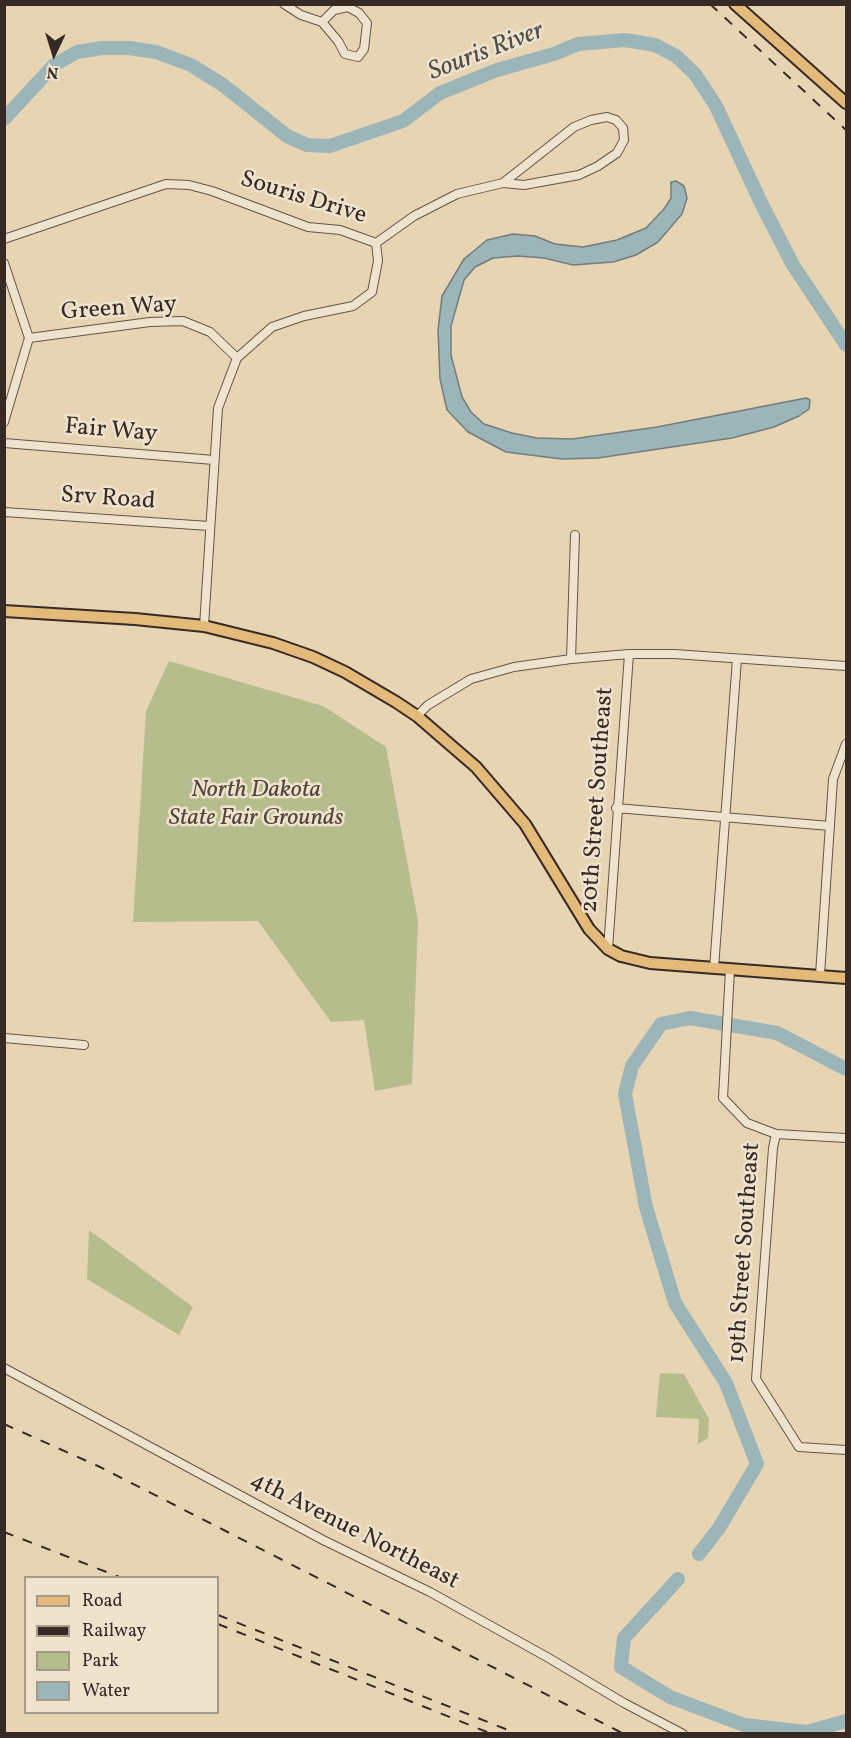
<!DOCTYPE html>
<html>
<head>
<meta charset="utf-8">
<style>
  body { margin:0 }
  #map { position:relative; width:851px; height:1738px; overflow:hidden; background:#e7d4b3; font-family:Vollkorn,serif }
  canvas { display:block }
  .frame { position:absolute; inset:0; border:6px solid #372a25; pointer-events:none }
  .legend { position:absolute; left:24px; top:1576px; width:195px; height:138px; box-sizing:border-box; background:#efe3ce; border:2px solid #a5998a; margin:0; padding:8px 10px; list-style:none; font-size:18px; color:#372a25 }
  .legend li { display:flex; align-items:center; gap:12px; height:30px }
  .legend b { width:30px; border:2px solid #a5998a }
  .north { position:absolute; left:24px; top:24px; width:60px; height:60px; -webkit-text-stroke:4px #efe3ce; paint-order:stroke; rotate:184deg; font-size:16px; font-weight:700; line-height:24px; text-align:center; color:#372a25 }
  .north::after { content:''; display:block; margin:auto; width:21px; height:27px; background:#372a25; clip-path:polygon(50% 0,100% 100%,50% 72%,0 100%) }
</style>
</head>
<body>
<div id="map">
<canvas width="851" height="1738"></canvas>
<div class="frame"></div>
<ul class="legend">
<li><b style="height:8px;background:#e4ba7a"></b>Road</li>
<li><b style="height:8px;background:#372a25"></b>Railway</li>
<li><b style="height:16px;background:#b6bd8c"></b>Park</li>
<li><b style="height:16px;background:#9bb5b8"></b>Water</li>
</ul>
<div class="north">N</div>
</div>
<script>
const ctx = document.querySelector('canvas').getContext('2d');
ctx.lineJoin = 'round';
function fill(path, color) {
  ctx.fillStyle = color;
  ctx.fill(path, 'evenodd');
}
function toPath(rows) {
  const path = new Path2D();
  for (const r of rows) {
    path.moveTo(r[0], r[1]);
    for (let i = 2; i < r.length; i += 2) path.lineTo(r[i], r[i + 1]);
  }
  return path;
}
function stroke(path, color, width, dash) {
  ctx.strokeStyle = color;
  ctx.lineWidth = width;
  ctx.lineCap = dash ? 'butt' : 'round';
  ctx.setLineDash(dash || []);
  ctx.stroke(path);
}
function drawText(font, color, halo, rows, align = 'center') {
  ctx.font = font + ' Vollkorn,serif';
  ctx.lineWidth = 5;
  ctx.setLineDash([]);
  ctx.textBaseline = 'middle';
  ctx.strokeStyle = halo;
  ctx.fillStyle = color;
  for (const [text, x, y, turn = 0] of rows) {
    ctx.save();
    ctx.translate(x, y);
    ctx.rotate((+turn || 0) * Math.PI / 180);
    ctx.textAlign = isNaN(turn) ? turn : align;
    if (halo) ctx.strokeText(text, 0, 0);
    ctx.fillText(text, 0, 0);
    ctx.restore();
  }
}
const green = toPath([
  [169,661,323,706,386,747,418,921,412,1084,375,1091,364,1020,331,1022,258,921,133,922,146,711],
  [89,1230,193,1307,179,1335,87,1279],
  [660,1373,684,1374,709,1419,708,1438,698,1444,699,1419,656,1417]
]);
const water = toPath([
  [676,181,684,186,687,198,682,214,658,242,636,255,613,262,573,265,544,258,518,256,493,258,475,267,464,280,451,326,451,355,462,397,471,412,484,424,512,433,537,438,572,439,657,427,806,398,810,400,809,409,799,416,774,427,732,438,598,458,562,459,506,452,468,432,447,410,440,379,438,330,442,296,464,259,487,240,513,234,535,236,555,244,583,247,617,240,646,228,664,209,671,198,671,182,676,181]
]);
const river = toPath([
  [4,119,54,65,77,52,102,48,129,48,156,52,191,65,223,85,287,136,307,145,330,146,403,121,440,93,497,70,554,54,578,44,625,40,655,45,676,56,695,74,716,106,762,205,793,265,846,345],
  [699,1554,719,1528,757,1464,726,1383,675,1303,646,1207,625,1094,632,1066,661,1024,690,1018,777,1033,846,1069],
  [678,1579,624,1638,621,1667,670,1697,744,1725,807,1732,846,1721]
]);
const minor = toPath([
  [284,4,301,15,322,22],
  [348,7,359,13,367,23,364,49,358,57,345,54,338,41,322,22,334,10,348,7],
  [4,239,166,184,189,185,212,191,308,227,340,230,376,243],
  [376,243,414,216,457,194,503,183,574,127,591,120,607,117,616,120,623,128,624,140,617,153,598,166,579,175,524,185,503,183],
  [4,263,29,338,4,422],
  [29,338,150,322,183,321,210,332,237,358],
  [4,443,214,460],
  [4,512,209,526],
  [204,626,218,408,237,358,272,327,304,316,353,306,372,292,378,261,376,243],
  [571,659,575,535],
  [417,716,428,705,471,679,514,667,571,659,629,654,674,654,846,666],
  [616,808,830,826],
  [608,949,629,654],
  [714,968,737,659],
  [730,970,723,1098,747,1123,776,1134,846,1138],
  [820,975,833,779,846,744],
  [4,1038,84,1045],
  [776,1134,773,1148,756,1379,799,1447,846,1450],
  [4,1368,323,1540,430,1592,547,1657,624,1703,683,1734]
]);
const major = toPath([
  [735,4,846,103],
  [4,611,135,619,204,626,273,643,313,657,345,672,396,702,417,716,476,767,525,824,589,929,608,949,621,956,650,963,846,978]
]);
const rail = toPath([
  [710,4,846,130],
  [4,1424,98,1466,624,1734],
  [4,1532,122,1578],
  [218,1615,518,1734],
  [218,1624,492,1734]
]);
const streetNames = [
  ["Souris Drive",303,199,17],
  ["Green Way",119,310,-4],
  ["Fair Way",111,432,5],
  ["Srv Road",108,500,4],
  ["20th Street Southeast",599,800,-86],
  ["19th Street Southeast",746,1253,-86],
  ["4th Avenue Northeast",354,1532,27]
];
const parkNames = [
  ["North Dakota",256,792],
  ["State Fair Grounds",256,820]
];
const waterNames = [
  ["Souris River",487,53,-21]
];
fill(green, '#b6bd8c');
fill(water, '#9bb5b8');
stroke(water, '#737d7d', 1.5);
stroke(river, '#9bb5b8', 14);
stroke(minor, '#635448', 10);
stroke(major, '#372a25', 14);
stroke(minor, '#efe3ce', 8);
stroke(major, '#e4ba7a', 10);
stroke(rail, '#372a25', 2, [10, 10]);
drawText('24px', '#372a25', '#efe3ce', streetNames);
drawText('italic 24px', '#50473a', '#efe3ce', parkNames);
drawText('italic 26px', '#504d4a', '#efe3ce', waterNames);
</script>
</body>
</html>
